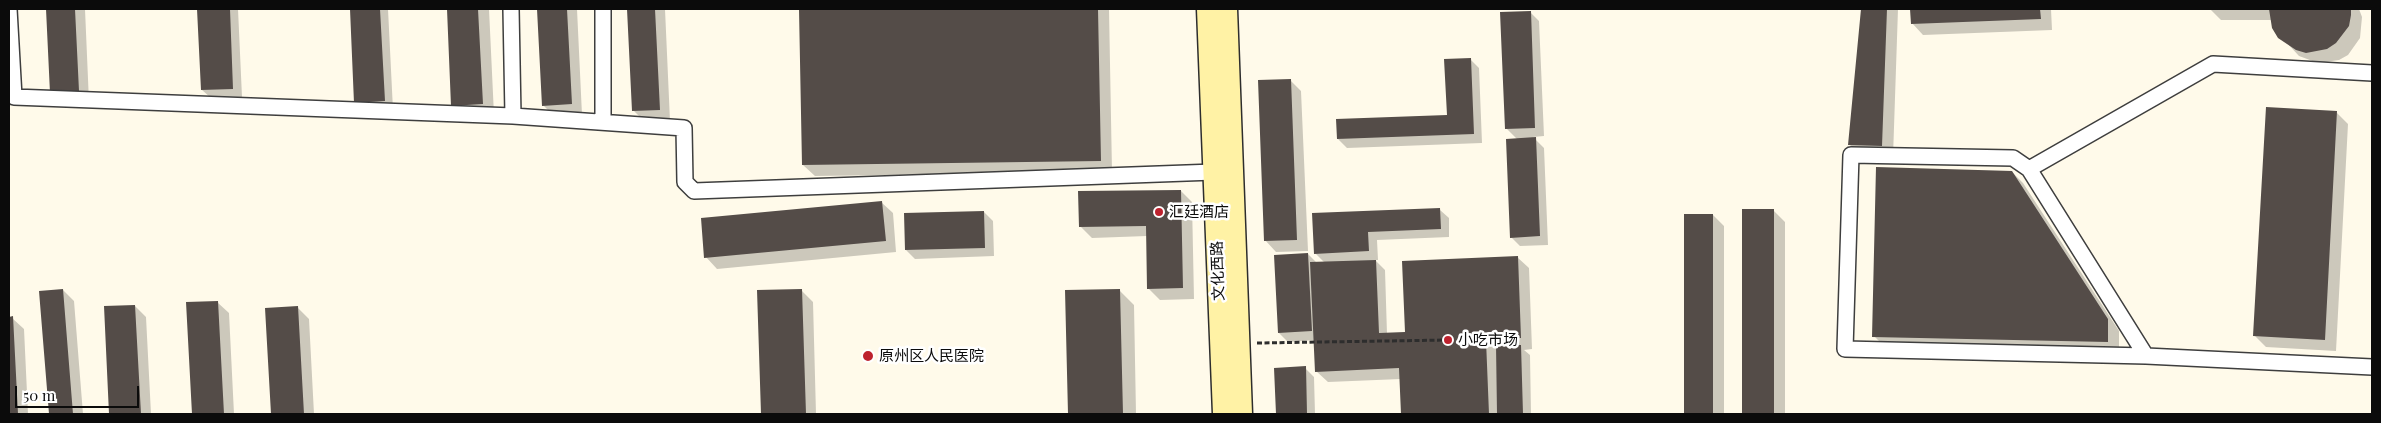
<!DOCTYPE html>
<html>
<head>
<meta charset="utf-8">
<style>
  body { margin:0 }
  #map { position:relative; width:2381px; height:423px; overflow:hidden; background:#fffaea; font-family:"Playfair Display",serif }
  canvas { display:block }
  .frame { position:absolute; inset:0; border:10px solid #0b0b0b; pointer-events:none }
  .scale { position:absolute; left:15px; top:386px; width:124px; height:22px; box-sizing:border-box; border:2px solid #0b0b0b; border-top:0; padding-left:6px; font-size:15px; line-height:18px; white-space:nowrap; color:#0b0b0b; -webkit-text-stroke:4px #fff; paint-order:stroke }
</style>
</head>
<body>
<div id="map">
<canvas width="2381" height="423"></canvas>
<div class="frame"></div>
<div class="scale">50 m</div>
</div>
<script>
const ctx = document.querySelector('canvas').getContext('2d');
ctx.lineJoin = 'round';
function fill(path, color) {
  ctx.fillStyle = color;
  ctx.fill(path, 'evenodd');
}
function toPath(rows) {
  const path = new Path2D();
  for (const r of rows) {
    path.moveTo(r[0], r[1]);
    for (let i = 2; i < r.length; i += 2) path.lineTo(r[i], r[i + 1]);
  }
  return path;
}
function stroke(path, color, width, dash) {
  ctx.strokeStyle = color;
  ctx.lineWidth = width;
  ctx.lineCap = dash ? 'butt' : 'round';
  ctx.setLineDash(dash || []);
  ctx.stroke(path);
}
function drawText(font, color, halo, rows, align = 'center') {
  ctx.font = font + ' "Playfair Display","Noto Sans SC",serif';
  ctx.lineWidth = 5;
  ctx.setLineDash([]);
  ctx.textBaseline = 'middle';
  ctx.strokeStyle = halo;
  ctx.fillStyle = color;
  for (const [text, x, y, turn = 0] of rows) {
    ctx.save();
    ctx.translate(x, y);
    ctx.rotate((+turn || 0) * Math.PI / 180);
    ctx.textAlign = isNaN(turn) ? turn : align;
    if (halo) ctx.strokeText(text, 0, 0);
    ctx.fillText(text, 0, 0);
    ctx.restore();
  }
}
const shadow = toPath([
  [48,9,85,9,89,102,51,92],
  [198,9,238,9,242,97,211,98,202,90],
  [351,9,388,9,393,110,356,102],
  [448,9,489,9,494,115,464,116,452,105],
  [539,9,577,9,582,115,555,117,543,105],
  [628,9,665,9,670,121,645,122,633,110],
  [801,9,1109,9,1112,172,815,176,803,165],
  [1862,9,1898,9,1893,157,1861,156,1849,144],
  [1911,9,2051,9,2052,30,1923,35,1912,23],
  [2210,9,2359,9,2362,17,2360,38,2348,55,2339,60,2318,63,2299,56,2273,28,2272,20,2221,20],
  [1530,12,1539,21,1544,136,1533,137,1544,148,1548,245,1520,246,1511,237,1517,139,1506,128],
  [1470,59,1479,68,1482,143,1347,148,1338,139,1448,116],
  [1290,80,1301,91,1308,251,1276,252,1265,240],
  [2267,109,2337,113,2348,124,2336,351,2266,347,2255,336],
  [2012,172,2023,183,2119,331,2119,353,1885,347,1874,336],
  [1181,191,1192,202,1194,299,1160,300,1148,288,1147,236,1092,238,1080,226],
  [881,202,893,213,896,252,717,269,706,257],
  [1440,210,1449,218,1449,237,1377,240,1378,260,1375,260,1385,270,1387,334,1406,333,1517,257,1529,268,1532,349,1524,350,1530,355,1531,414,1402,414,1401,379,1328,382,1316,371,1315,340,1288,342,1279,333,1308,254,1317,263,1325,263,1315,253,1314,214],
  [1744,211,1774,211,1785,222,1785,414,1744,414],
  [984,212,993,221,994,256,915,259,906,250],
  [1686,215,1713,215,1724,226,1724,414,1685,414],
  [63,290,74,301,83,414,50,414,40,292],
  [802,291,813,302,816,414,762,414,758,292],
  [1120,291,1134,305,1136,414,1069,414,1066,292],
  [217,302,229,313,234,414,193,414,187,304],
  [135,306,146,317,151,414,111,414,105,308],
  [298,308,309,319,314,414,272,414,266,309],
  [9,318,12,318,24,329,28,414,9,414],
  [1305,368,1314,377,1315,414,1277,414,1275,369]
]);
const building = toPath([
  [46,9,75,9,79,91,50,93],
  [197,9,230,9,233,89,201,90],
  [350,9,380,9,385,101,354,103],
  [447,9,478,9,483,104,451,106],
  [537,9,567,9,572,104,542,106],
  [627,9,655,9,660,110,632,111],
  [799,9,1098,9,1101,161,802,165],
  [1861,9,1887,9,1882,146,1848,145],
  [1910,9,2040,9,2041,19,1911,24],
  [2269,9,2351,9,2351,15,2349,26,2336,43,2327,49,2306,53,2296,50,2278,38,2272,28],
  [1531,11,1535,128,1505,129,1500,12],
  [1471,58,1474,134,1337,139,1336,119,1447,115,1444,59],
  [1291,79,1297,240,1264,241,1258,80],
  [2266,107,2337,111,2325,340,2253,336],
  [1536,137,1540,236,1510,238,1506,139],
  [1876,167,2012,171,2108,319,2108,342,1872,337],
  [1181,190,1183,288,1147,289,1146,226,1079,227,1078,191],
  [882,201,886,241,704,258,701,218],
  [1440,208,1441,229,1368,232,1369,251,1314,254,1312,213],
  [1742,209,1774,209,1774,414,1742,414],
  [984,211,985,248,905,250,904,213],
  [1684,214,1713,214,1713,414,1684,414],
  [1308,253,1312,331,1278,333,1274,255],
  [1518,256,1521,338,1486,340,1489,414,1401,414,1399,368,1315,372,1310,262,1376,260,1379,333,1405,332,1402,261],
  [63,289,73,414,49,414,39,291],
  [802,289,806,414,761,414,757,290],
  [1120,289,1123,414,1068,414,1065,290],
  [218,301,224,414,192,414,186,302],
  [135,305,141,414,109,414,104,306],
  [298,306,304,414,271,414,265,308],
  [13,316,18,414,9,414,9,317],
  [1496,345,1521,345,1523,414,1497,414],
  [1306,366,1307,414,1276,414,1274,368]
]);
const path = toPath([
  [1257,343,1448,340]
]);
const street = toPath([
  [9,9,14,97,513,116,684,128,685,182,694,191,1214,172],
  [511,9,513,116],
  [603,122,603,9],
  [2029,169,2213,64,2372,73],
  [2146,356,1845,349,1851,155,2013,158,2029,169,2146,356,2372,367]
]);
const secondary = toPath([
  [1208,9,1224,414],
  [1226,9,1241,414]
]);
const markers = [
  [1159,212,5,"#bd222e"],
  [1448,340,5,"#bd222e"],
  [868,356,6,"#bd222e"]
];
const poiNames = [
  ["汇廷酒店",1169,212],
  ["小吃市场",1458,340],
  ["原州区人民医院",879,356]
];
const streetNames = [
  ["文化西路",1218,271,-92]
];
fill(shadow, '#0003');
fill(building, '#544c48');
stroke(street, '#3e3e3e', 18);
stroke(secondary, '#2d2d2d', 25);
stroke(path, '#2d2d2d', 3, [5, 2.5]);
stroke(street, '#fff', 15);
stroke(secondary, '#fff2a5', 22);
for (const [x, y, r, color] of markers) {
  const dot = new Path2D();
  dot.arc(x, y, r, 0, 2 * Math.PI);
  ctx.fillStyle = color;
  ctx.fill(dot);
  stroke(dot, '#fff', 2);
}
drawText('15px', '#0b0b0b', '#fff', poiNames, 'left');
drawText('15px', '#0b0b0b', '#fff', streetNames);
</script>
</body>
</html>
